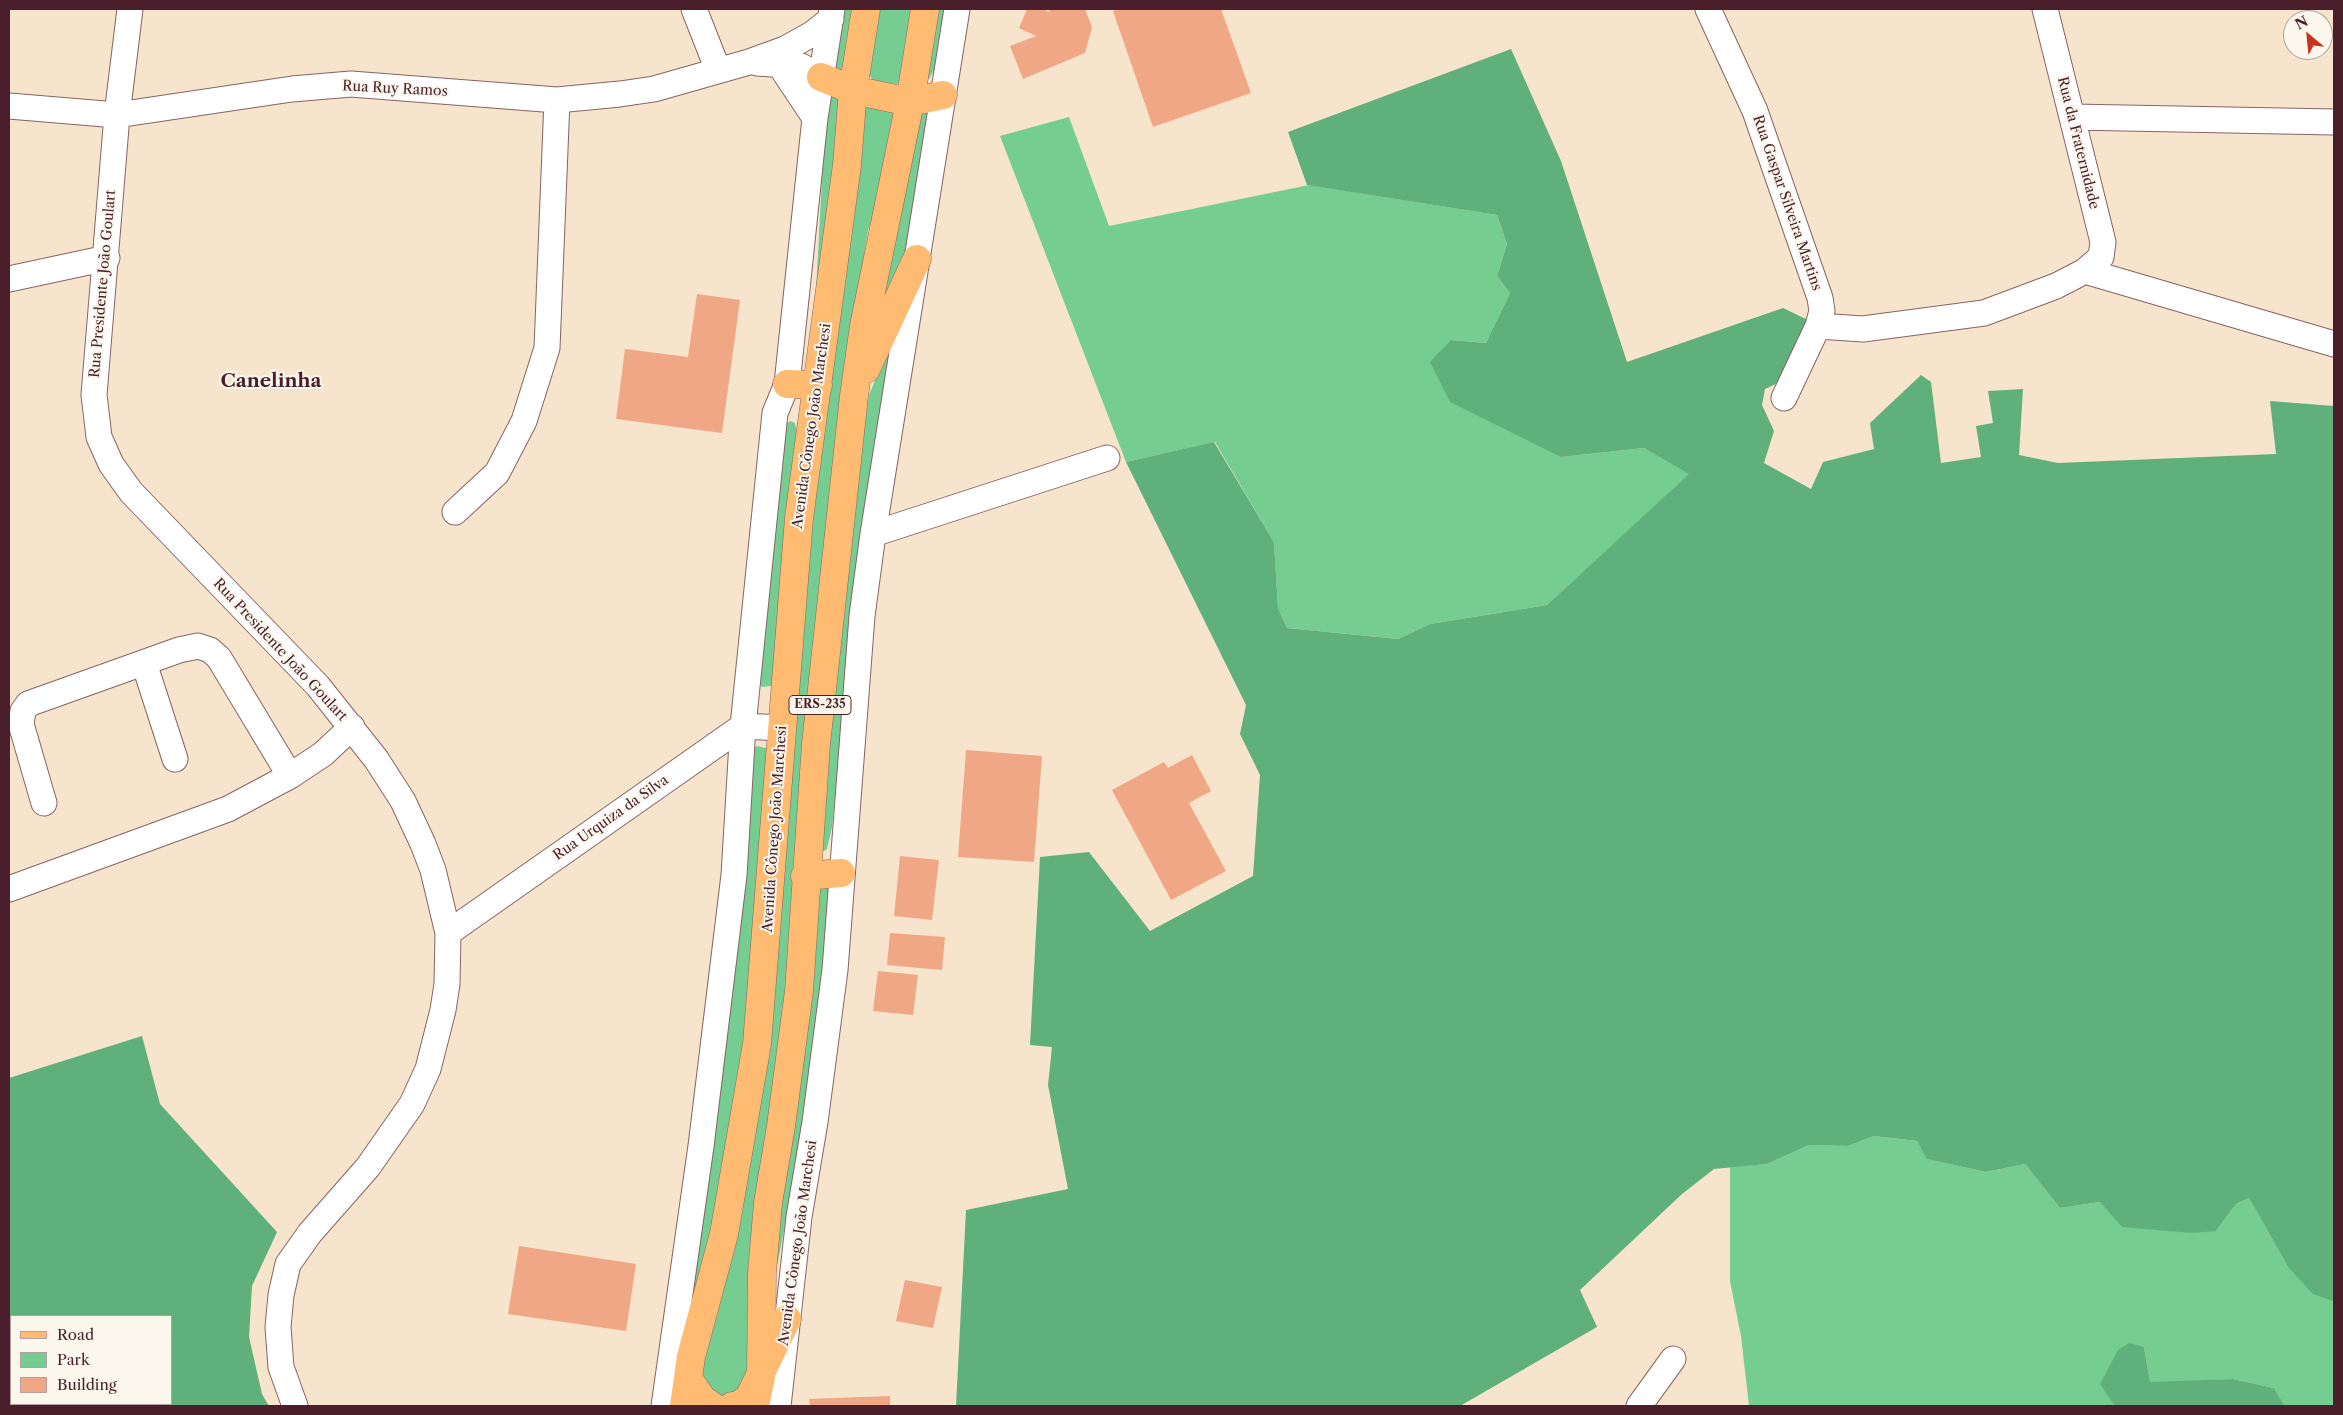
<!DOCTYPE html>
<html>
<head>
<meta charset="utf-8">
<style>
  body { margin:0 }
  #map { position:relative; width:2343px; height:1415px; overflow:hidden; background:#f6e4cc; font-family:"Libre Caslon Text",serif }
  canvas { display:block }
  .frame { position:absolute; inset:0; border:10px solid #4a1f2b; pointer-events:none }
  .legend { position:absolute; left:10px; top:1315px; width:162px; height:90px; box-sizing:border-box; background:#fbf7ec; border:1px solid #b4a19f; margin:0; padding:6px 9px; list-style:none; font-size:15px; color:#4a1f2b }
  .legend li { display:flex; align-items:center; gap:10px; height:25px }
  .legend b { width:25px; border:1px solid #b4a19f }
  .north { position:absolute; left:2283px; top:10px; width:50px; height:50px; box-sizing:border-box; background:#fbf7ec; border:1px solid #b4a19f; border-radius:50%; rotate:332deg; font-size:14px; font-weight:700; line-height:20px; text-align:center; color:#4a1f2b }
  .north::after { content:''; display:block; margin:auto; width:18px; height:22px; background:#c8321e; clip-path:polygon(50% 0,100% 100%,50% 72%,0 100%) }
</style>
</head>
<body>
<div id="map">
<canvas width="2343" height="1415"></canvas>
<div class="frame"></div>
<ul class="legend">
<li><b style="height:6px;background:#ffbb71"></b>Road</li>
<li><b style="height:14px;background:#76cd92"></b>Park</li>
<li><b style="height:14px;background:#f0a785"></b>Building</li>
</ul>
<div class="north">N</div>
</div>
<script>
const ctx = document.querySelector('canvas').getContext('2d');
ctx.lineJoin = 'round';
function fill(path, color) {
  ctx.fillStyle = color;
  ctx.fill(path, 'evenodd');
}
function toPath(rows) {
  const path = new Path2D();
  for (const r of rows) {
    path.moveTo(r[0], r[1]);
    for (let i = 2; i < r.length; i += 2) path.lineTo(r[i], r[i + 1]);
  }
  return path;
}
function stroke(path, color, width, dash) {
  ctx.strokeStyle = color;
  ctx.lineWidth = width;
  ctx.lineCap = dash ? 'butt' : 'round';
  ctx.setLineDash(dash || []);
  ctx.stroke(path);
}
function drawText(font, color, halo, rows, align = 'center') {
  ctx.font = font + ' "Libre Caslon Text",serif';
  ctx.lineWidth = 4;
  ctx.setLineDash([]);
  ctx.textBaseline = 'middle';
  ctx.strokeStyle = halo;
  ctx.fillStyle = color;
  for (const [text, x, y, turn = 0] of rows) {
    ctx.save();
    ctx.translate(x, y);
    ctx.rotate((+turn || 0) * Math.PI / 180);
    ctx.textAlign = isNaN(turn) ? turn : align;
    if (halo) ctx.strokeText(text, 0, 0);
    ctx.fillText(text, 0, 0);
    ctx.restore();
  }
}
const green = toPath([
  [843,9,855,9,848,64,842,73,835,69],
  [879,9,913,9,900,81,897,84,873,81,868,72],
  [935,9,945,9,934,70,929,79,923,82],
  [830,95,840,95,829,239,814,327,825,123],
  [859,104,897,110,884,177,868,231,861,273,792,992,749,1369,737,1390,727,1395,718,1395,711,1392,700,1374,845,277],
  [930,112,905,254,877,330,917,114],
  [1069,117,1109,226,1309,185,1497,215,1507,244,1497,276,1510,293,1486,343,1451,340,1561,457,1644,448,1690,474,1547,605,1430,624,1398,639,1287,628,1278,608,1274,542,1215,442,1126,462,1000,136],
  [889,354,857,581,832,827,827,849,822,852,832,647,869,395,878,373],
  [791,421,795,423,797,431,782,559,773,679,771,686,762,687,759,684,784,425],
  [757,746,770,749,744,1048,713,1236,687,1333,751,750],
  [832,887,826,964,805,1119,775,1277,769,1248,811,889],
  [1874,1136,1917,1141,1928,1159,1986,1172,2025,1164,2060,1208,2100,1202,2216,1231,2236,1204,2249,1198,2288,1267,2334,1300,2334,1406,2285,1406,2274,1388,2233,1379,2150,1383,2144,1347,2115,1406,1749,1406,1741,1336,1730,1281,1730,1167,1767,1164,1809,1145,1848,1146]
]);
const forest = toPath([
  [1511,49,1561,161,1627,362,1783,308,1808,320,1782,381,1765,389,1762,405,1774,431,1764,463,1811,489,1823,462,1874,449,1870,423,1921,375,1931,382,1941,463,1981,457,1976,426,1993,423,1988,391,2023,389,2019,455,2058,463,2276,454,2270,401,2334,406,2333,1301,2313,1294,2288,1267,2249,1198,2236,1204,2216,1231,2192,1233,2122,1227,2100,1202,2060,1208,2025,1164,1986,1172,1927,1159,1917,1141,1874,1136,1848,1146,1809,1145,1767,1164,1714,1169,1682,1194,1580,1290,1597,1327,1460,1406,956,1406,966,1210,1068,1189,1048,1085,1052,1047,1030,1045,1040,857,1089,852,1150,931,1253,876,1260,775,1240,734,1246,705,1126,462,1214,442,1274,542,1278,608,1287,628,1398,639,1430,624,1547,605,1689,474,1644,448,1561,457,1450,402,1430,362,1451,340,1486,343,1510,293,1497,276,1507,244,1497,215,1307,185,1288,132],
  [142,1036,160,1104,277,1232,252,1286,249,1337,262,1394,269,1406,9,1406,9,1078],
  [11,1316,171,1316,171,1404,11,1404],
  [2129,1343,2144,1347,2150,1382,2233,1379,2274,1388,2285,1406,2115,1406,2100,1384,2118,1350]
]);
const building = toPath([
  [1027,9,1042,9,1050,12,1048,9,1085,9,1092,27,1085,53,1023,79,1010,46,1036,36,1019,28],
  [1120,9,1221,9,1251,93,1153,127,1113,11],
  [697,294,740,300,722,433,616,419,625,349,688,357],
  [966,750,1042,756,1034,862,958,857],
  [1192,755,1211,791,1189,803,1226,871,1171,900,1112,790,1164,762,1168,768],
  [900,856,939,860,932,920,894,916],
  [890,933,945,937,942,970,887,965],
  [878,971,918,975,913,1015,873,1011],
  [519,1246,636,1264,626,1331,508,1314],
  [905,1280,942,1287,933,1328,896,1321],
  [890,1396,890,1406,810,1406,809,1399]
]);
const minor = toPath([
  [130,9,117,115,94,395,99,437,111,464,131,492,318,686,376,759,403,801,423,844,433,870,448,933,447,984,443,1010,428,1069,412,1104,368,1167,310,1233,288,1264,281,1295,278,1327,281,1367,295,1406],
  [694,9,718,70],
  [1708,9,1755,111,1820,298,1822,311,1818,326,1784,398],
  [757,63,801,66,821,77],
  [779,64,815,118],
  [9,106,117,115,292,89,351,84,557,100,620,94,654,89,749,62,785,49,812,34,831,19],
  [2072,117,2334,122],
  [2085,271,2334,344],
  [9,279,107,258],
  [1818,326,1863,329,1984,313,2056,286,2085,271,2101,257,2103,242,2045,9],
  [455,512,497,473,524,421,547,348,557,100],
  [873,534,1107,458],
  [144,663,175,759],
  [44,803,21,724,23,711,28,704,179,650,198,646,210,650,219,658,290,776],
  [9,889,228,809,290,776,323,754,352,727],
  [448,933,743,726,782,728],
  [664,1406,701,1146,734,875,743,726,775,413,787,384,815,118,832,9],
  [778,1406,799,1217,815,1122,835,970,862,616,873,534,957,9],
  [1639,1406,1673,1359]
]);
const major = toPath([
  [821,77,853,90,910,102,943,95],
  [866,369,917,259],
  [787,384,818,385],
  [805,876,841,873],
  [689,1380,702,1399,712,1406],
  [684,1406,691,1357,724,1234,757,1044,799,518,847,165,853,90,866,9],
  [732,1406,739,1405,749,1398,787,1319],
  [755,1406,761,1377,762,1273,768,1203,781,1126,799,991,816,744,854,396,864,326,910,102,925,9]
]);
const shields = [
  [820,705,62]
];
const shieldNames = [
  ["ERS-235",820,705]
];
const streetNames = [
  ["Rua Ruy Ramos",395,89,3],
  ["Rua da Fraternidade",2078,143,76],
  ["Rua Gaspar Silveira Martins",1787,203,71],
  ["Rua Presidente João Goulart",103,284,-85],
  ["Avenida Cônego João Marchesi",812,426,-82],
  ["Rua Presidente João Goulart",280,650,47],
  ["Rua Urquiza da Silva",611,818,-35],
  ["Avenida Cônego João Marchesi",775,829,-86],
  ["Avenida Cônego João Marchesi",798,1243,-82]
];
const districtNames = [
  ["Canelinha",271,382]
];
fill(green, '#76cd92');
fill(forest, '#60b07c');
fill(building, '#f0a785');
stroke(minor, '#866463', 27);
stroke(major, '#866463', 29);
stroke(minor, '#fff', 25);
stroke(major, '#ffbb71', 28);
for (const [x, y, w] of shields) {
  const box = new Path2D();
  box.roundRect(x - w / 2, y - 9.5, w, 19, 4);
  ctx.fillStyle = '#fbf7ec';
  ctx.fill(box);
  stroke(box, '#4a1f2b', 1);
}
drawText('bold 12px', '#4a1f2b', null, shieldNames);
drawText('14px', '#4a1f2b', '#fbf7ec', streetNames);
drawText('bold 19px', '#4a1f2b', '#fbf7ec', districtNames);
</script>
</body>
</html>
